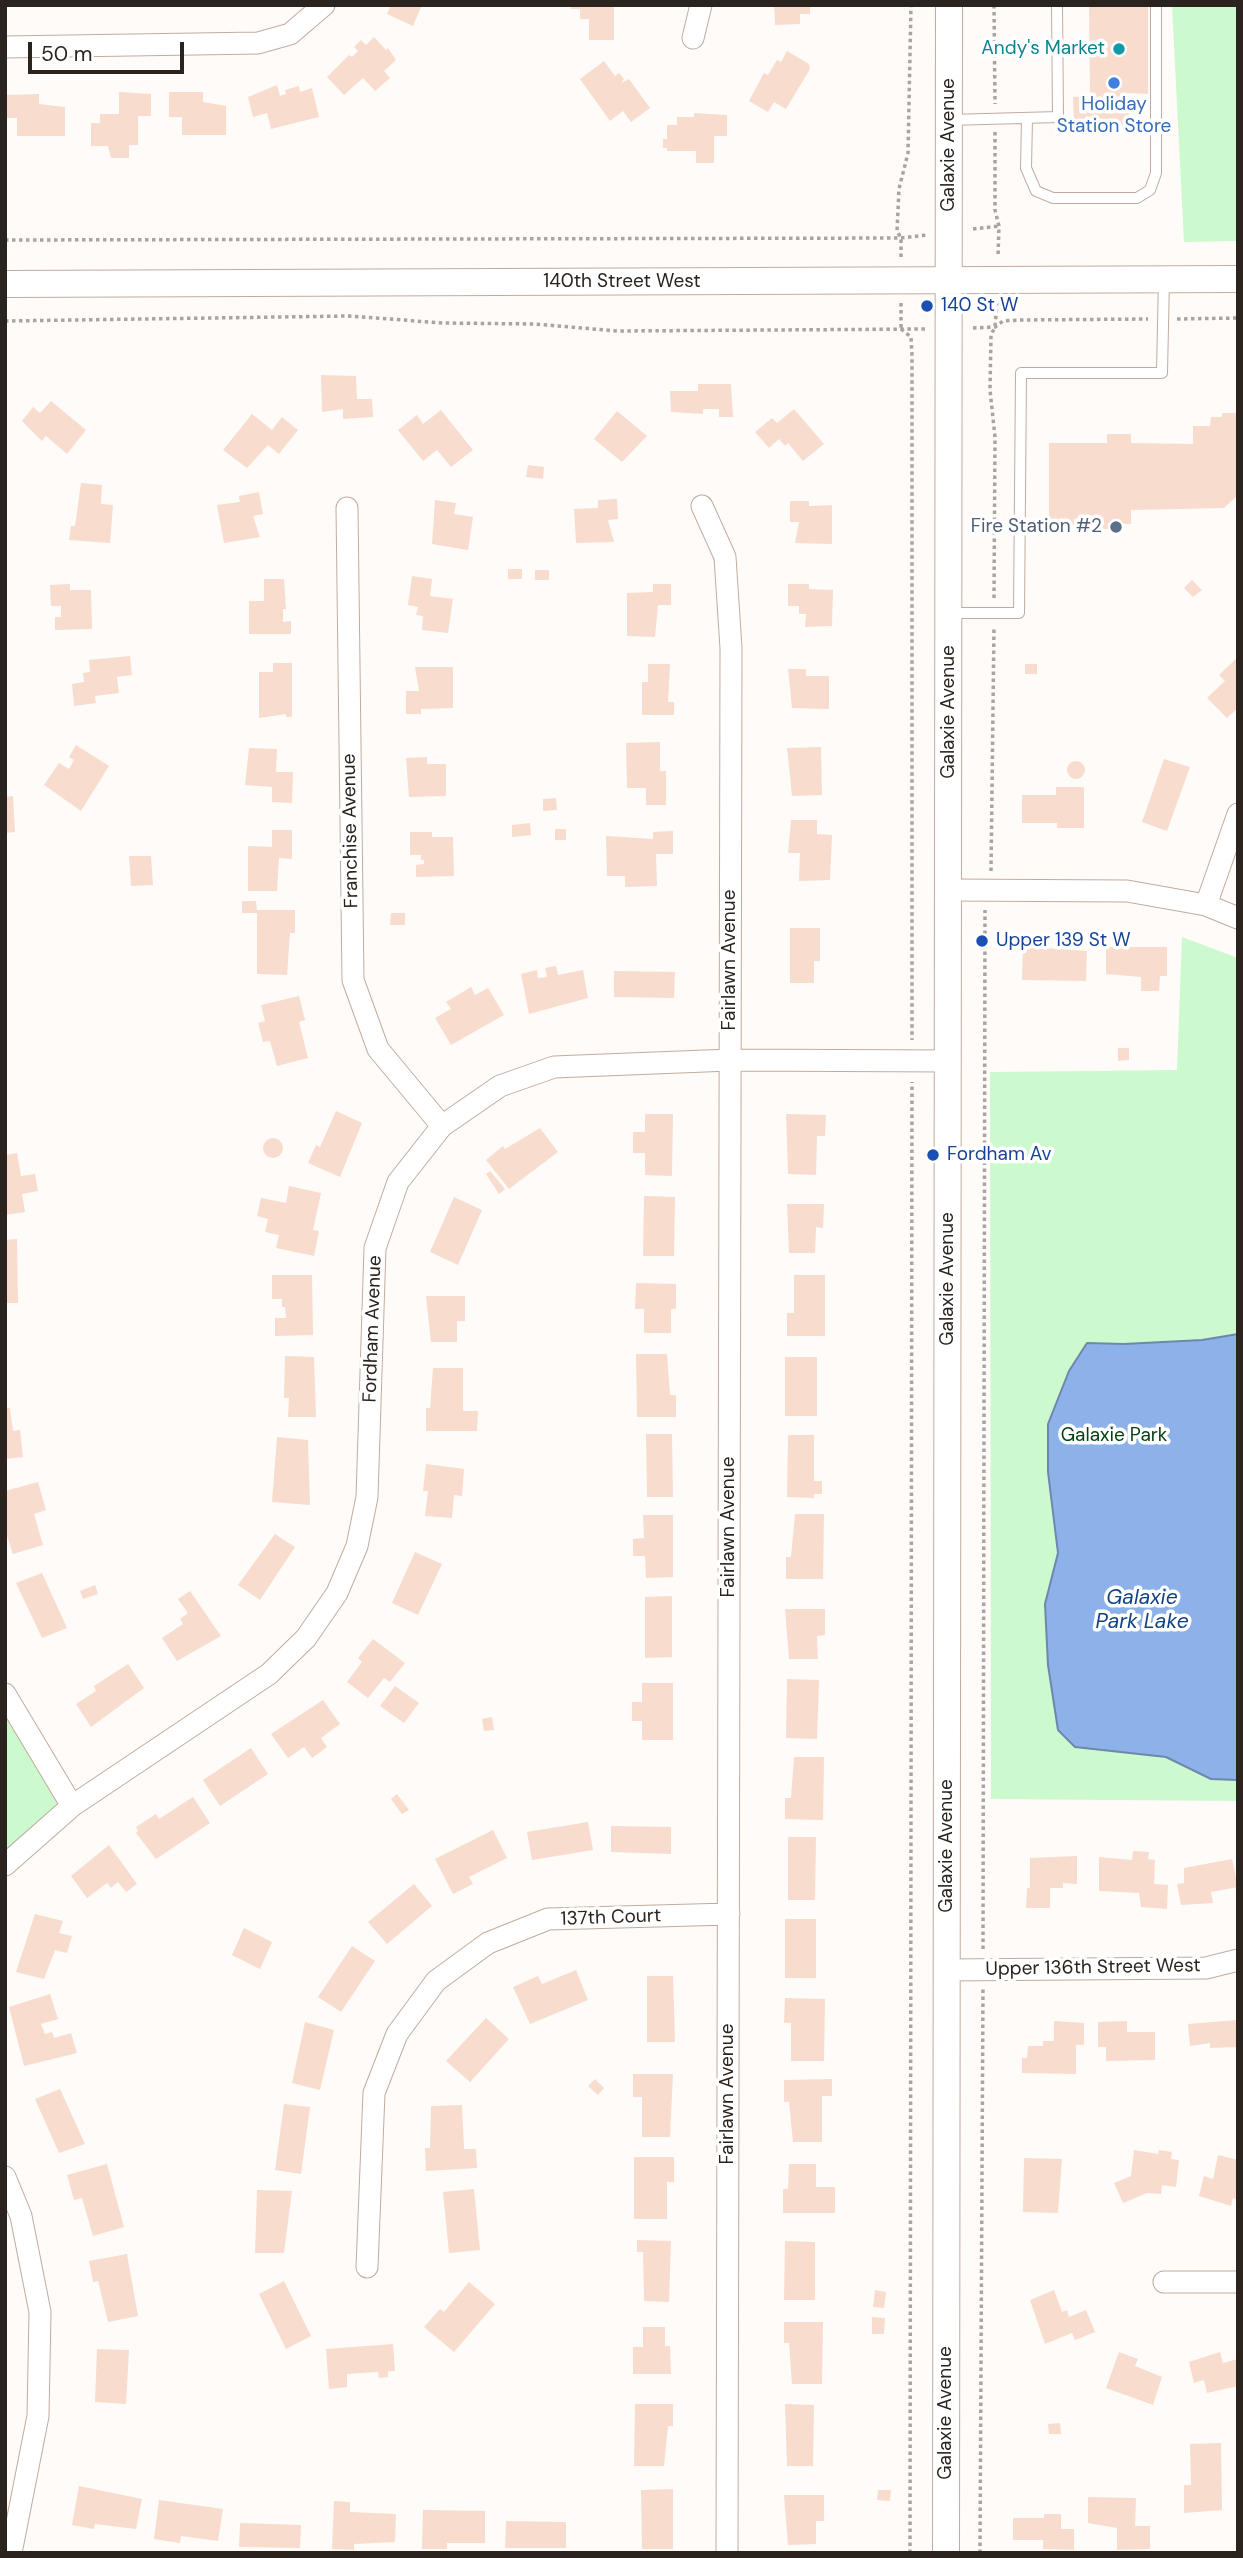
<!DOCTYPE html>
<html>
<head>
<meta charset="utf-8">
<style>
  body { margin:0 }
  #map { position:relative; width:1243px; height:2558px; overflow:hidden; background:#fffbf8; font-family:"DM Sans",sans-serif }
  canvas { display:block }
  .frame { position:absolute; inset:0; border:7px solid #2a231e; pointer-events:none }
  .scale { position:absolute; left:28px; top:42px; width:156px; height:32px; box-sizing:border-box; border:4px solid #2a231e; border-top:0; padding-left:9px; font-size:21px; line-height:24px; white-space:nowrap; color:#2a231e; -webkit-text-stroke:5px #fff; paint-order:stroke }
</style>
</head>
<body>
<div id="map">
<canvas width="1243" height="2558"></canvas>
<div class="frame"></div>
<div class="scale">50 m</div>
</div>
<script>
const ctx = document.querySelector('canvas').getContext('2d');
ctx.lineJoin = 'round';
function fill(path, color) {
  ctx.fillStyle = color;
  ctx.fill(path, 'evenodd');
}
function toPath(rows) {
  const path = new Path2D();
  for (const r of rows) {
    if (r.length === 3) {
      path.moveTo(r[0] + r[2], r[1]);
      path.arc(r[0], r[1], r[2], 0, 2 * Math.PI);
      continue;
    }
    path.moveTo(r[0], r[1]);
    for (let i = 2; i < r.length; i += 2) path.lineTo(r[i], r[i + 1]);
  }
  return path;
}
function stroke(path, color, width, dash) {
  ctx.strokeStyle = color;
  ctx.lineWidth = width;
  ctx.lineCap = dash ? 'butt' : 'round';
  ctx.setLineDash(dash || []);
  ctx.stroke(path);
}
function drawText(font, color, halo, rows, align = 'center') {
  ctx.font = font + ' "DM Sans",sans-serif';
  ctx.lineWidth = 7;
  ctx.setLineDash([]);
  ctx.textBaseline = 'middle';
  ctx.strokeStyle = halo;
  ctx.fillStyle = color;
  for (const [text, x, y, turn = 0] of rows) {
    ctx.save();
    ctx.translate(x, y);
    ctx.rotate((+turn || 0) * Math.PI / 180);
    ctx.textAlign = isNaN(turn) ? turn : align;
    if (halo) ctx.strokeText(text, 0, 0);
    ctx.fillText(text, 0, 0);
    ctx.restore();
  }
}
const green = toPath([
  [1172,5,1238,5,1238,241,1184,242],
  [1182,937,1238,958,1238,1801,991,1799,990,1072,1177,1070],
  [5,1694,72,1806,5,1865]
]);
const water = toPath([
  [1238,1334,1238,1780,1211,1779,1166,1757,1075,1747,1058,1730,1048,1665,1045,1604,1058,1553,1048,1472,1048,1424,1069,1371,1087,1343,1124,1344,1202,1340,1238,1334]
]);
const building = toPath([
  [391,5,422,5,413,26,387,14],
  [571,5,614,5,614,40,589,40,589,19,580,19,580,9,571,9],
  [774,5,810,5,810,14,800,14,800,24,775,25],
  [1089,5,1148,5,1148,94,1128,93,1130,125,1074,125,1073,97,1090,96],
  [374,37,386,50,388,48,396,60,384,71,390,78,375,91,363,78,344,95,327,77,349,55,352,57,358,51,354,47,361,40,366,45],
  [787,51,809,64,810,69,786,109,774,102,768,112,749,101,764,73,768,75,777,60,781,62],
  [604,61,615,76,619,73,624,79,621,83,629,79,650,108,631,122,623,111,610,121,580,79],
  [277,85,280,96,286,94,285,90,299,86,300,92,312,88,319,117,271,129,267,113,253,117,248,97],
  [119,92,151,94,151,116,138,116,138,145,129,145,129,158,111,158,108,146,91,146,91,123,100,123,100,114,119,114],
  [169,92,203,92,203,102,226,106,226,135,182,135,182,117,169,117],
  [39,94,39,104,65,107,65,136,17,136,17,118,7,118,7,95],
  [694,113,727,115,727,136,714,136,714,163,696,163,696,151,667,151,667,148,663,148,663,139,667,139,667,125,677,125,677,117,694,117],
  [321,375,356,376,357,399,372,399,373,417,343,419,343,409,322,412],
  [698,384,731,384,733,417,719,417,719,409,703,409,703,414,671,412,670,391,698,391],
  [51,401,86,430,67,454,46,436,42,441,22,421,33,407,40,413],
  [794,409,824,444,803,461,788,443,785,446,779,439,769,448,755,432,772,418,777,423],
  [441,410,473,450,451,467,437,450,423,461,398,430,417,415,423,424],
  [617,411,647,436,622,462,594,439],
  [1222,413,1238,413,1238,495,1224,508,1131,510,1131,524,1108,523,1108,529,1049,529,1049,443,1107,443,1107,434,1131,434,1131,443,1193,444,1193,426,1210,426,1211,417,1222,417],
  [252,414,272,430,282,417,298,430,279,454,268,445,247,468,223,450],
  [528,465,544,467,543,479,526,477],
  [81,483,102,485,101,504,113,505,110,543,69,540,71,526,75,526],
  [259,492,263,514,253,516,260,537,224,543,217,505,240,502,239,496],
  [617,499,618,519,608,520,614,542,576,543,574,509,598,508,598,500],
  [435,500,456,503,454,514,473,517,468,550,432,544],
  [790,501,809,501,809,506,832,505,832,544,795,543,799,522,790,522],
  [508,569,522,569,522,579,508,579],
  [535,570,549,570,549,580,535,580],
  [412,576,432,579,430,596,453,599,448,633,422,630,423,616,416,615,418,607,408,605],
  [264,579,284,579,286,609,283,609,283,622,291,621,291,634,249,634,249,601,264,601],
  [1192,580,1202,590,1193,597,1184,588],
  [70,584,70,590,91,590,92,629,55,630,55,617,61,617,61,606,51,606,50,585],
  [653,584,671,584,671,605,658,605,655,637,627,636,627,593,653,592],
  [788,584,809,584,809,589,833,590,832,626,805,627,806,614,799,614,799,606,788,606],
  [130,656,132,675,117,677,119,693,95,696,96,703,74,706,72,684,84,682,83,673,90,672,89,660],
  [1238,657,1238,708,1227,718,1207,698,1225,681,1219,675],
  [273,663,292,663,292,717,286,717,286,714,259,718,259,672,273,672],
  [648,664,670,664,668,702,674,702,674,715,642,715,642,682,648,682],
  [1025,664,1037,664,1037,674,1025,674],
  [415,667,453,667,453,708,421,709,421,714,406,714,406,691,419,691],
  [788,669,806,669,806,676,829,676,829,709,792,708],
  [660,742,660,771,666,771,666,805,646,805,646,788,627,788,626,743],
  [76,745,109,766,81,811,44,785,59,763,69,769,74,760,69,757],
  [821,747,822,795,792,796,787,748],
  [249,748,277,749,276,772,293,772,292,803,272,802,272,787,245,785],
  [427,757,427,764,446,764,446,796,409,797,406,758],
  [1164,759,1190,767,1167,831,1142,822],
  [1076,770,9],
  [1056,787,1084,787,1084,828,1057,828,1057,823,1022,823,1022,795,1056,795],
  [13,796,15,832,5,833,5,797],
  [556,798,557,810,543,811,543,799],
  [791,820,817,820,817,834,832,835,830,880,799,881,800,853,788,853],
  [530,823,531,835,512,837,512,825],
  [555,829,566,829,566,840,555,840],
  [272,830,292,830,292,859,279,858,277,891,248,891,248,846,272,847],
  [673,831,673,854,656,854,657,886,625,887,625,876,607,876,606,836,653,839,653,832],
  [410,832,432,832,432,837,453,837,454,876,416,877,416,865,424,864,424,860,421,860,421,855,410,855],
  [129,856,151,856,153,885,131,886],
  [242,901,256,901,257,910,295,910,295,933,290,933,287,975,257,974,257,913,242,913],
  [391,913,405,913,405,925,390,925],
  [790,928,820,928,820,961,814,961,814,983,790,983],
  [1023,942,1046,942,1046,948,1087,951,1086,981,1022,980],
  [1106,947,1167,947,1167,976,1160,976,1159,991,1141,991,1141,977,1106,974],
  [556,966,558,975,583,970,588,998,529,1014,521,974,537,970,538,978,547,977,545,968],
  [614,971,675,972,674,998,614,997],
  [471,987,475,995,488,988,504,1015,451,1045,435,1018,451,1009,446,1002],
  [299,996,305,1020,299,1022,308,1058,277,1066,270,1041,263,1042,258,1023,265,1021,261,1005],
  [1118,1048,1129,1048,1129,1060,1118,1061],
  [336,1111,362,1123,340,1177,308,1163,316,1145,320,1147],
  [645,1114,673,1114,672,1176,645,1175,645,1153,633,1153,633,1132,645,1132],
  [786,1114,826,1115,825,1136,817,1136,816,1175,788,1174],
  [540,1128,558,1152,509,1189,486,1160,503,1146,505,1149],
  [273,1148,10],
  [17,1153,21,1176,35,1174,38,1191,22,1194,25,1212,5,1215,5,1155],
  [490,1171,505,1189,499,1194,486,1174],
  [289,1186,321,1193,313,1230,319,1231,314,1256,276,1248,279,1235,265,1232,268,1219,257,1216,261,1198,286,1203],
  [644,1196,675,1197,674,1256,643,1256],
  [454,1197,482,1210,458,1265,430,1252],
  [787,1204,824,1204,823,1228,816,1227,815,1253,789,1253],
  [17,1239,18,1303,5,1303,5,1240],
  [272,1275,312,1275,313,1335,275,1336,275,1318,286,1318,285,1307,282,1307,282,1299,272,1299],
  [794,1275,825,1275,825,1336,787,1336,787,1313,794,1313],
  [636,1283,676,1284,676,1309,671,1309,671,1333,644,1333,644,1309,635,1309],
  [426,1296,465,1296,465,1321,457,1321,457,1342,431,1342],
  [636,1354,667,1354,670,1395,676,1395,676,1417,637,1417],
  [285,1356,314,1357,316,1417,288,1417,289,1398,284,1398],
  [785,1357,817,1357,817,1416,785,1416],
  [433,1368,463,1368,463,1411,478,1411,477,1431,426,1431,426,1408,430,1408],
  [5,1408,10,1408,13,1431,20,1430,23,1457,5,1459],
  [646,1434,672,1434,673,1497,647,1497],
  [788,1435,814,1435,814,1481,822,1481,822,1494,814,1494,814,1498,787,1497],
  [277,1437,308,1440,310,1505,272,1502],
  [426,1464,464,1469,462,1496,454,1495,452,1518,425,1516,428,1491,423,1491],
  [38,1482,46,1510,34,1514,43,1545,13,1554,5,1530,5,1491],
  [795,1514,824,1514,823,1579,786,1579,786,1557,791,1557],
  [643,1515,673,1515,673,1577,646,1578,645,1556,633,1556,633,1539,644,1538],
  [275,1534,295,1547,260,1600,238,1585],
  [415,1552,442,1564,418,1615,392,1603],
  [42,1573,67,1628,42,1638,16,1583],
  [95,1585,98,1594,83,1599,80,1591],
  [190,1591,221,1636,177,1661,162,1638,183,1624,180,1619,188,1613,178,1599],
  [672,1596,672,1657,645,1658,645,1597],
  [785,1609,825,1609,825,1635,817,1636,818,1659,789,1659],
  [373,1639,405,1663,390,1682,384,1678,368,1698,347,1682,362,1662,358,1658],
  [128,1664,144,1688,91,1727,76,1704,96,1691,94,1686],
  [787,1679,819,1680,817,1739,786,1738],
  [642,1683,673,1683,673,1740,642,1740,642,1721,632,1721,632,1702,642,1702],
  [395,1686,419,1703,404,1723,380,1706],
  [323,1700,340,1724,321,1738,327,1747,312,1758,304,1747,288,1758,271,1734],
  [492,1717,494,1730,484,1731,482,1719],
  [251,1748,268,1774,220,1806,203,1780],
  [794,1757,824,1757,823,1820,785,1819,785,1798,791,1798],
  [397,1794,409,1810,402,1814,391,1799],
  [193,1797,210,1823,156,1859,136,1833,138,1831,136,1827,156,1814,159,1819],
  [588,1822,593,1850,532,1860,527,1832],
  [611,1826,671,1827,671,1854,611,1852],
  [493,1830,507,1858,469,1877,473,1884,453,1894,435,1859],
  [788,1837,816,1837,815,1900,788,1900],
  [109,1845,137,1884,126,1892,118,1882,111,1888,107,1883,87,1898,71,1876],
  [1133,1851,1149,1852,1148,1859,1155,1860,1154,1884,1168,1885,1167,1909,1141,1907,1139,1893,1099,1891,1099,1857,1132,1860],
  [1077,1856,1077,1884,1063,1883,1063,1888,1050,1888,1050,1908,1026,1908,1027,1888,1030,1888,1030,1858],
  [1232,1859,1238,1887,1211,1892,1213,1903,1181,1905,1177,1884,1184,1883,1184,1868],
  [414,1884,432,1906,387,1944,368,1922],
  [35,1914,63,1921,59,1933,72,1936,67,1953,55,1950,44,1979,16,1972],
  [785,1919,816,1919,816,1978,785,1978],
  [244,1928,272,1942,260,1969,232,1955],
  [352,1946,375,1961,341,2012,318,1997],
  [576,1970,588,2000,530,2024,513,1987,538,1976,542,1984],
  [647,1976,673,1976,675,2042,647,2042],
  [50,1994,58,2019,41,2024,45,2034,52,2032,54,2038,71,2033,77,2053,24,2066,9,2007],
  [785,1998,825,1999,824,2061,791,2061,791,2023,784,2023],
  [486,2018,509,2039,470,2082,446,2061],
  [1238,2020,1238,2047,1210,2048,1210,2043,1190,2046,1188,2024],
  [1054,2021,1084,2023,1084,2045,1076,2045,1076,2074,1022,2073,1022,2058,1027,2058,1028,2046,1043,2046,1043,2041,1054,2041],
  [1127,2021,1127,2032,1155,2032,1155,2060,1106,2061,1106,2047,1098,2047,1098,2022],
  [305,2022,334,2030,320,2090,292,2083],
  [633,2074,673,2074,670,2137,642,2137,642,2097,633,2097],
  [595,2079,604,2088,598,2095,588,2086],
  [832,2079,832,2096,822,2096,822,2142,793,2142,789,2102,784,2102,784,2080],
  [60,2089,85,2144,59,2153,35,2099],
  [284,2104,310,2107,301,2174,275,2170],
  [462,2105,464,2149,476,2149,477,2168,426,2171,425,2148,430,2148,431,2106],
  [1134,2150,1158,2154,1159,2150,1172,2152,1171,2159,1179,2160,1176,2187,1162,2185,1161,2194,1147,2193,1123,2203,1114,2183,1131,2176],
  [1218,2155,1238,2160,1238,2200,1233,2198,1231,2206,1199,2196,1204,2176,1213,2179],
  [634,2157,674,2157,674,2182,667,2182,667,2219,634,2219],
  [1024,2158,1062,2159,1058,2213,1023,2212],
  [107,2164,124,2227,93,2236,82,2198,74,2200,67,2175],
  [789,2164,816,2164,816,2187,835,2187,835,2213,783,2213,783,2189,788,2189],
  [474,2189,480,2250,449,2253,443,2192],
  [257,2190,292,2191,284,2253,255,2253],
  [637,2240,671,2241,669,2302,644,2301,643,2252,637,2252],
  [785,2241,815,2242,815,2300,784,2300],
  [127,2254,138,2316,108,2322,98,2281,93,2282,89,2261],
  [284,2281,311,2336,286,2349,259,2294],
  [469,2282,495,2304,454,2352,424,2327,440,2309,444,2312],
  [875,2290,886,2292,884,2308,873,2307],
  [1054,2290,1062,2312,1067,2310,1069,2317,1086,2310,1095,2332,1075,2340,1072,2333,1045,2344,1030,2300],
  [872,2317,885,2318,884,2334,872,2334],
  [784,2322,823,2322,822,2384,792,2384,789,2343,784,2343],
  [643,2327,665,2327,665,2346,670,2346,671,2374,633,2374,633,2347,643,2347],
  [393,2344,395,2371,388,2371,388,2377,379,2378,378,2372,347,2374,347,2387,329,2389,326,2349],
  [97,2349,129,2350,126,2404,95,2402],
  [1119,2352,1138,2359,1135,2366,1162,2377,1153,2405,1106,2388],
  [1220,2352,1223,2363,1238,2359,1238,2386,1207,2393,1204,2380,1194,2383,1189,2362],
  [635,2404,673,2404,673,2426,668,2426,664,2466,634,2466],
  [785,2404,814,2405,813,2466,787,2466],
  [1060,2423,1061,2434,1049,2434,1048,2424],
  [1221,2443,1222,2510,1184,2513,1184,2485,1191,2485,1190,2444],
  [79,2486,142,2499,136,2529,95,2524,94,2529,72,2525],
  [673,2489,673,2549,642,2549,641,2490],
  [878,2490,891,2490,890,2501,877,2500],
  [784,2495,824,2495,824,2521,816,2521,816,2544,788,2545],
  [1088,2497,1136,2498,1135,2526,1150,2526,1150,2549,1117,2550,1117,2528,1088,2523],
  [159,2500,223,2509,218,2541,181,2536,180,2543,154,2539],
  [334,2501,350,2502,350,2512,396,2514,395,2542,354,2544,354,2550,332,2549],
  [423,2510,485,2511,485,2543,447,2543,447,2549,422,2549],
  [1044,2514,1061,2514,1061,2529,1074,2529,1074,2550,1043,2549,1043,2540,1013,2540,1013,2518,1044,2518],
  [506,2521,566,2522,566,2548,505,2548],
  [240,2523,301,2525,300,2548,239,2547]
]);
const path = toPath([
  [994,5,995,104],
  [995,132,995,210,999,226,998,257],
  [973,229,999,226],
  [5,240,901,238,927,235],
  [901,257,901,238,897,231,899,189,908,153,911,5],
  [901,303,901,329],
  [1177,319,1238,318],
  [5,321,348,316,443,323,535,324,617,331,926,329],
  [973,328,995,327,1003,321,1020,320,1148,319],
  [901,329,911,337,912,356,912,1040],
  [994,598,995,437,990,390,991,335,995,327,997,303],
  [991,871,994,627],
  [983,1949,985,910],
  [910,2553,912,1082],
  [980,2553,983,1988]
]);
const service = toPath([
  [1027,118,1026,168,1036,191,1053,198,1137,198,1150,190,1156,173,1156,5],
  [949,120,1058,117,1057,5],
  [949,613,1019,613,1021,373,1162,373,1164,279]
]);
const minor = toPath([
  [693,38,701,5],
  [5,47,258,43,290,34,324,5],
  [702,506,725,557,731,648,727,2553],
  [347,508,353,980,378,1049,442,1126],
  [949,890,1127,891,1206,905,1238,918],
  [1206,905,1238,814],
  [5,1694,72,1806],
  [5,1865,72,1806,269,1674,306,1638,337,1593,357,1546,367,1497,375,1248,398,1182,442,1126,500,1086,554,1067,730,1060,948,1061],
  [946,1970,1206,1968,1238,1960],
  [5,2177,21,2216,40,2312,38,2416,11,2553],
  [367,2267,374,2093,397,2034,436,1981,488,1943,548,1919,729,1914],
  [1164,2282,1238,2282]
]);
const tertiary = toPath([
  [5,284,1238,279],
  [946,2553,949,5]
]);
const markers = [
  [1119,49,7,"#0f9aa8"],
  [1114,83,7,"#3f7fe0"],
  [927,306,7,"#1a4fb4"],
  [1116,527,7,"#5c6f8a"],
  [982,941,7,"#1a4fb4"],
  [933,1155,7,"#1a4fb4"]
];
const cultureNames = [
  ["Andy's Market",1105,49]
];
const shopNames = [
  ["Holiday",1114,105],
  ["Station Store",1114,127]
];
const streetNames = [
  ["Galaxie Avenue",949,145,-90],
  ["140th Street West",622,282],
  ["Galaxie Avenue",949,712,-90],
  ["Franchise Avenue",351,831,-91],
  ["Fairlawn Avenue",730,960,-90],
  ["Galaxie Avenue",948,1279,-90],
  ["Fordham Avenue",373,1329,-88],
  ["Fairlawn Avenue",729,1527,-90],
  ["Galaxie Avenue",947,1846,-90],
  ["137th Court",611,1918,-2],
  ["Upper 136th Street West",1093,1968,-1],
  ["Fairlawn Avenue",728,2094,-90],
  ["Galaxie Avenue",946,2413,-90]
];
const transitNames = [
  ["140 St W",941,306],
  ["Upper 139 St W",996,941],
  ["Fordham Av",947,1155]
];
const serviceNames = [
  ["Fire Station #2",1102,527]
];
const parkNames = [
  ["Galaxie Park",1114,1436]
];
const waterNames = [
  ["Galaxie",1142,1598],
  ["Park Lake",1142,1622]
];
fill(green, '#ccf9ce');
fill(water, '#8db2ea');
stroke(water, '#6f87ad', 2);
fill(building, '#f8dcce');
stroke(service, '#c0ac9f', 12);
stroke(minor, '#c0ac9f', 23);
stroke(tertiary, '#c0ac9f', 28);
stroke(path, '#a9a4a0', 3.5, [3.5, 3.5]);
stroke(service, '#fff', 10);
stroke(minor, '#fff', 21);
stroke(tertiary, '#fff', 26);
for (const [x, y, r, color] of markers) {
  const dot = new Path2D();
  dot.arc(x, y, r, 0, 2 * Math.PI);
  ctx.fillStyle = color;
  ctx.fill(dot);
  stroke(dot, '#fff', 2.5);
}
drawText('19px', '#0d838f', '#fff', cultureNames, 'right');
drawText('19px', '#366cbe', '#fff', shopNames);
drawText('19px', '#2a231e', '#fff', streetNames);
drawText('19px', '#164399', '#fff', transitNames, 'left');
drawText('19px', '#4e5e75', '#fff', serviceNames, 'right');
drawText('19px', '#044112', '#fff', parkNames);
drawText('italic 21px', '#124182', '#fff', waterNames);
</script>
</body>
</html>
